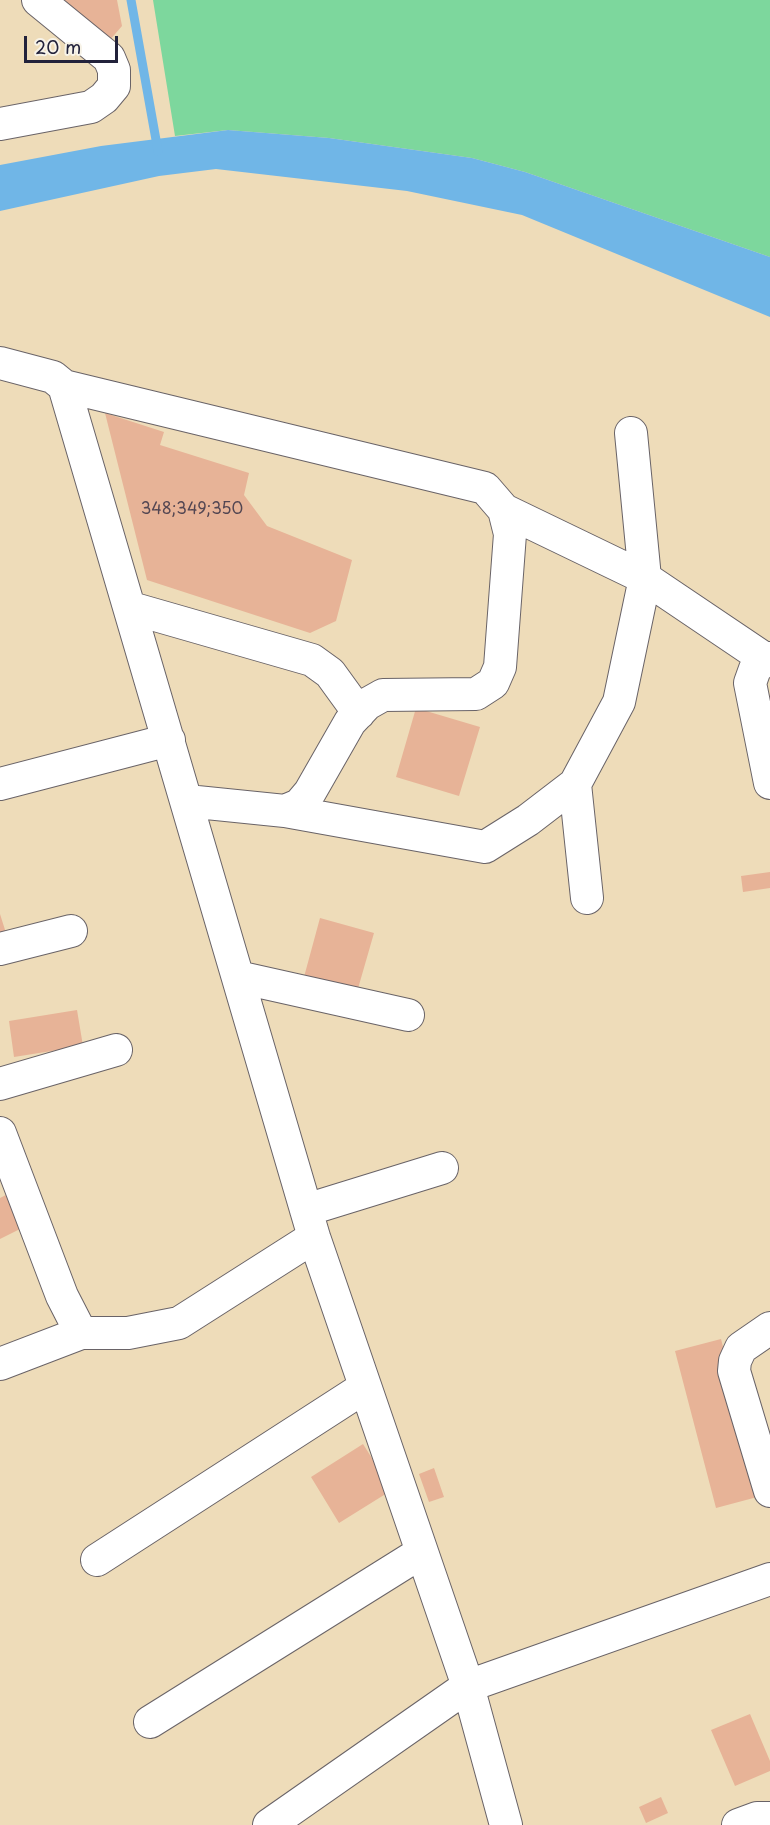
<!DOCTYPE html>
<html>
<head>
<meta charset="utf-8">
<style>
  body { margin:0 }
  #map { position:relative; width:770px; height:1825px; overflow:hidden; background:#eedcb9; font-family:"Playpen Sans",sans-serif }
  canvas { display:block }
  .scale { position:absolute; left:24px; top:36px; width:94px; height:27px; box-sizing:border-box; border:3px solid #22223b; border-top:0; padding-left:8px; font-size:18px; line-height:21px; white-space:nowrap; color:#22223b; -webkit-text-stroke:4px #f7f3e8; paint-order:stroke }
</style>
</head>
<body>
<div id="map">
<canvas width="770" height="1825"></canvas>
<div class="scale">20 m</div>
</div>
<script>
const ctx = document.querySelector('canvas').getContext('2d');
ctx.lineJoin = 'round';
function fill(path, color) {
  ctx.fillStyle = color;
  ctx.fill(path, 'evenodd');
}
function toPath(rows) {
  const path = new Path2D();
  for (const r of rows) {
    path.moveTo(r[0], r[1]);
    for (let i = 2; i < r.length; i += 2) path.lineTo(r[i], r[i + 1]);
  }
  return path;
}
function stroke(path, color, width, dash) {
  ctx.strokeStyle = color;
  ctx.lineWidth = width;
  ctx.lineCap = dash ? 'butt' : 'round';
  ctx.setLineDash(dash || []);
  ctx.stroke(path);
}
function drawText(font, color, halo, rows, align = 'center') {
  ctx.font = font + ' "Playpen Sans",sans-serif';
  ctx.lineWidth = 4.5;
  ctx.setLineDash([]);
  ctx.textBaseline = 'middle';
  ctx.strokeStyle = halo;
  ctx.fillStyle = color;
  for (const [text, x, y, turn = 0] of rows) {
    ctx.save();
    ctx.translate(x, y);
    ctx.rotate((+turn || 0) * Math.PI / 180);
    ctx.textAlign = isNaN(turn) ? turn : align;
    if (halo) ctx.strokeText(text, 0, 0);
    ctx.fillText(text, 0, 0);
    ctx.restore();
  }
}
const green = toPath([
  [153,0,770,0,770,257,525,172,472,158,329,138,228,130,175,136]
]);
const water = toPath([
  [228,130,329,138,472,158,525,172,770,257,770,317,522,215,407,191,216,169,159,176,0,211,0,165,101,146]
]);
const stream = toPath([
  [131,0,158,151]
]);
const building = toPath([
  [63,0,117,0,122,26,109,41],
  [105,413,164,432,160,445,249,473,244,495,267,526,352,560,336,621,310,633,147,580],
  [416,708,480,727,459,796,396,777],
  [770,872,770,888,743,892,741,876],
  [0,914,6,933,0,935],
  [320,918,374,933,357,992,304,977],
  [77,1010,83,1046,14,1057,9,1021],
  [10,1193,26,1226,0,1239,0,1198],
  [721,1339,761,1496,716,1508,675,1351],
  [363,1444,392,1490,339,1523,311,1477],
  [434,1468,444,1497,429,1502,419,1474],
  [750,1714,770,1761,770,1771,735,1786,711,1730],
  [661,1797,668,1813,646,1823,639,1807]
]);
const minor = toPath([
  [0,124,91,107,104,98,114,86,114,70,109,58,38,0],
  [0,363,53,377,64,386,485,488,504,510,510,534,500,667,493,683,476,694,383,695,367,704,350,722,310,792,299,805,285,811,187,801],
  [64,386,314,1237,468,1686,506,1825],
  [504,510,645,578,631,433],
  [131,608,312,660,330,673,359,713],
  [770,658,765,659,755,669,750,683,770,783],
  [0,784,169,740],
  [575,784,587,898],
  [285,811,485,847,528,820,575,784,619,702,645,578,765,659],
  [0,949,71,931],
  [238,977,408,1015],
  [0,1084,116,1050],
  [0,1133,62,1296,81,1333,128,1333,179,1323,314,1237],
  [306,1210,442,1168],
  [770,1328,741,1348,735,1361,734,1371,770,1491],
  [0,1364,81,1333],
  [97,1560,365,1387],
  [150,1722,422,1552],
  [269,1825,468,1686,770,1579],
  [738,1825,757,1818,770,1818]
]);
const numberNames = [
  ["348;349;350",192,510]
];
fill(green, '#7dd79d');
fill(water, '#70b6e7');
stroke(stream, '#70b6e7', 9);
fill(building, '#e7b397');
stroke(minor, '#696367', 34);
stroke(minor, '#fff', 32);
drawText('16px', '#534652', null, numberNames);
</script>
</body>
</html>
